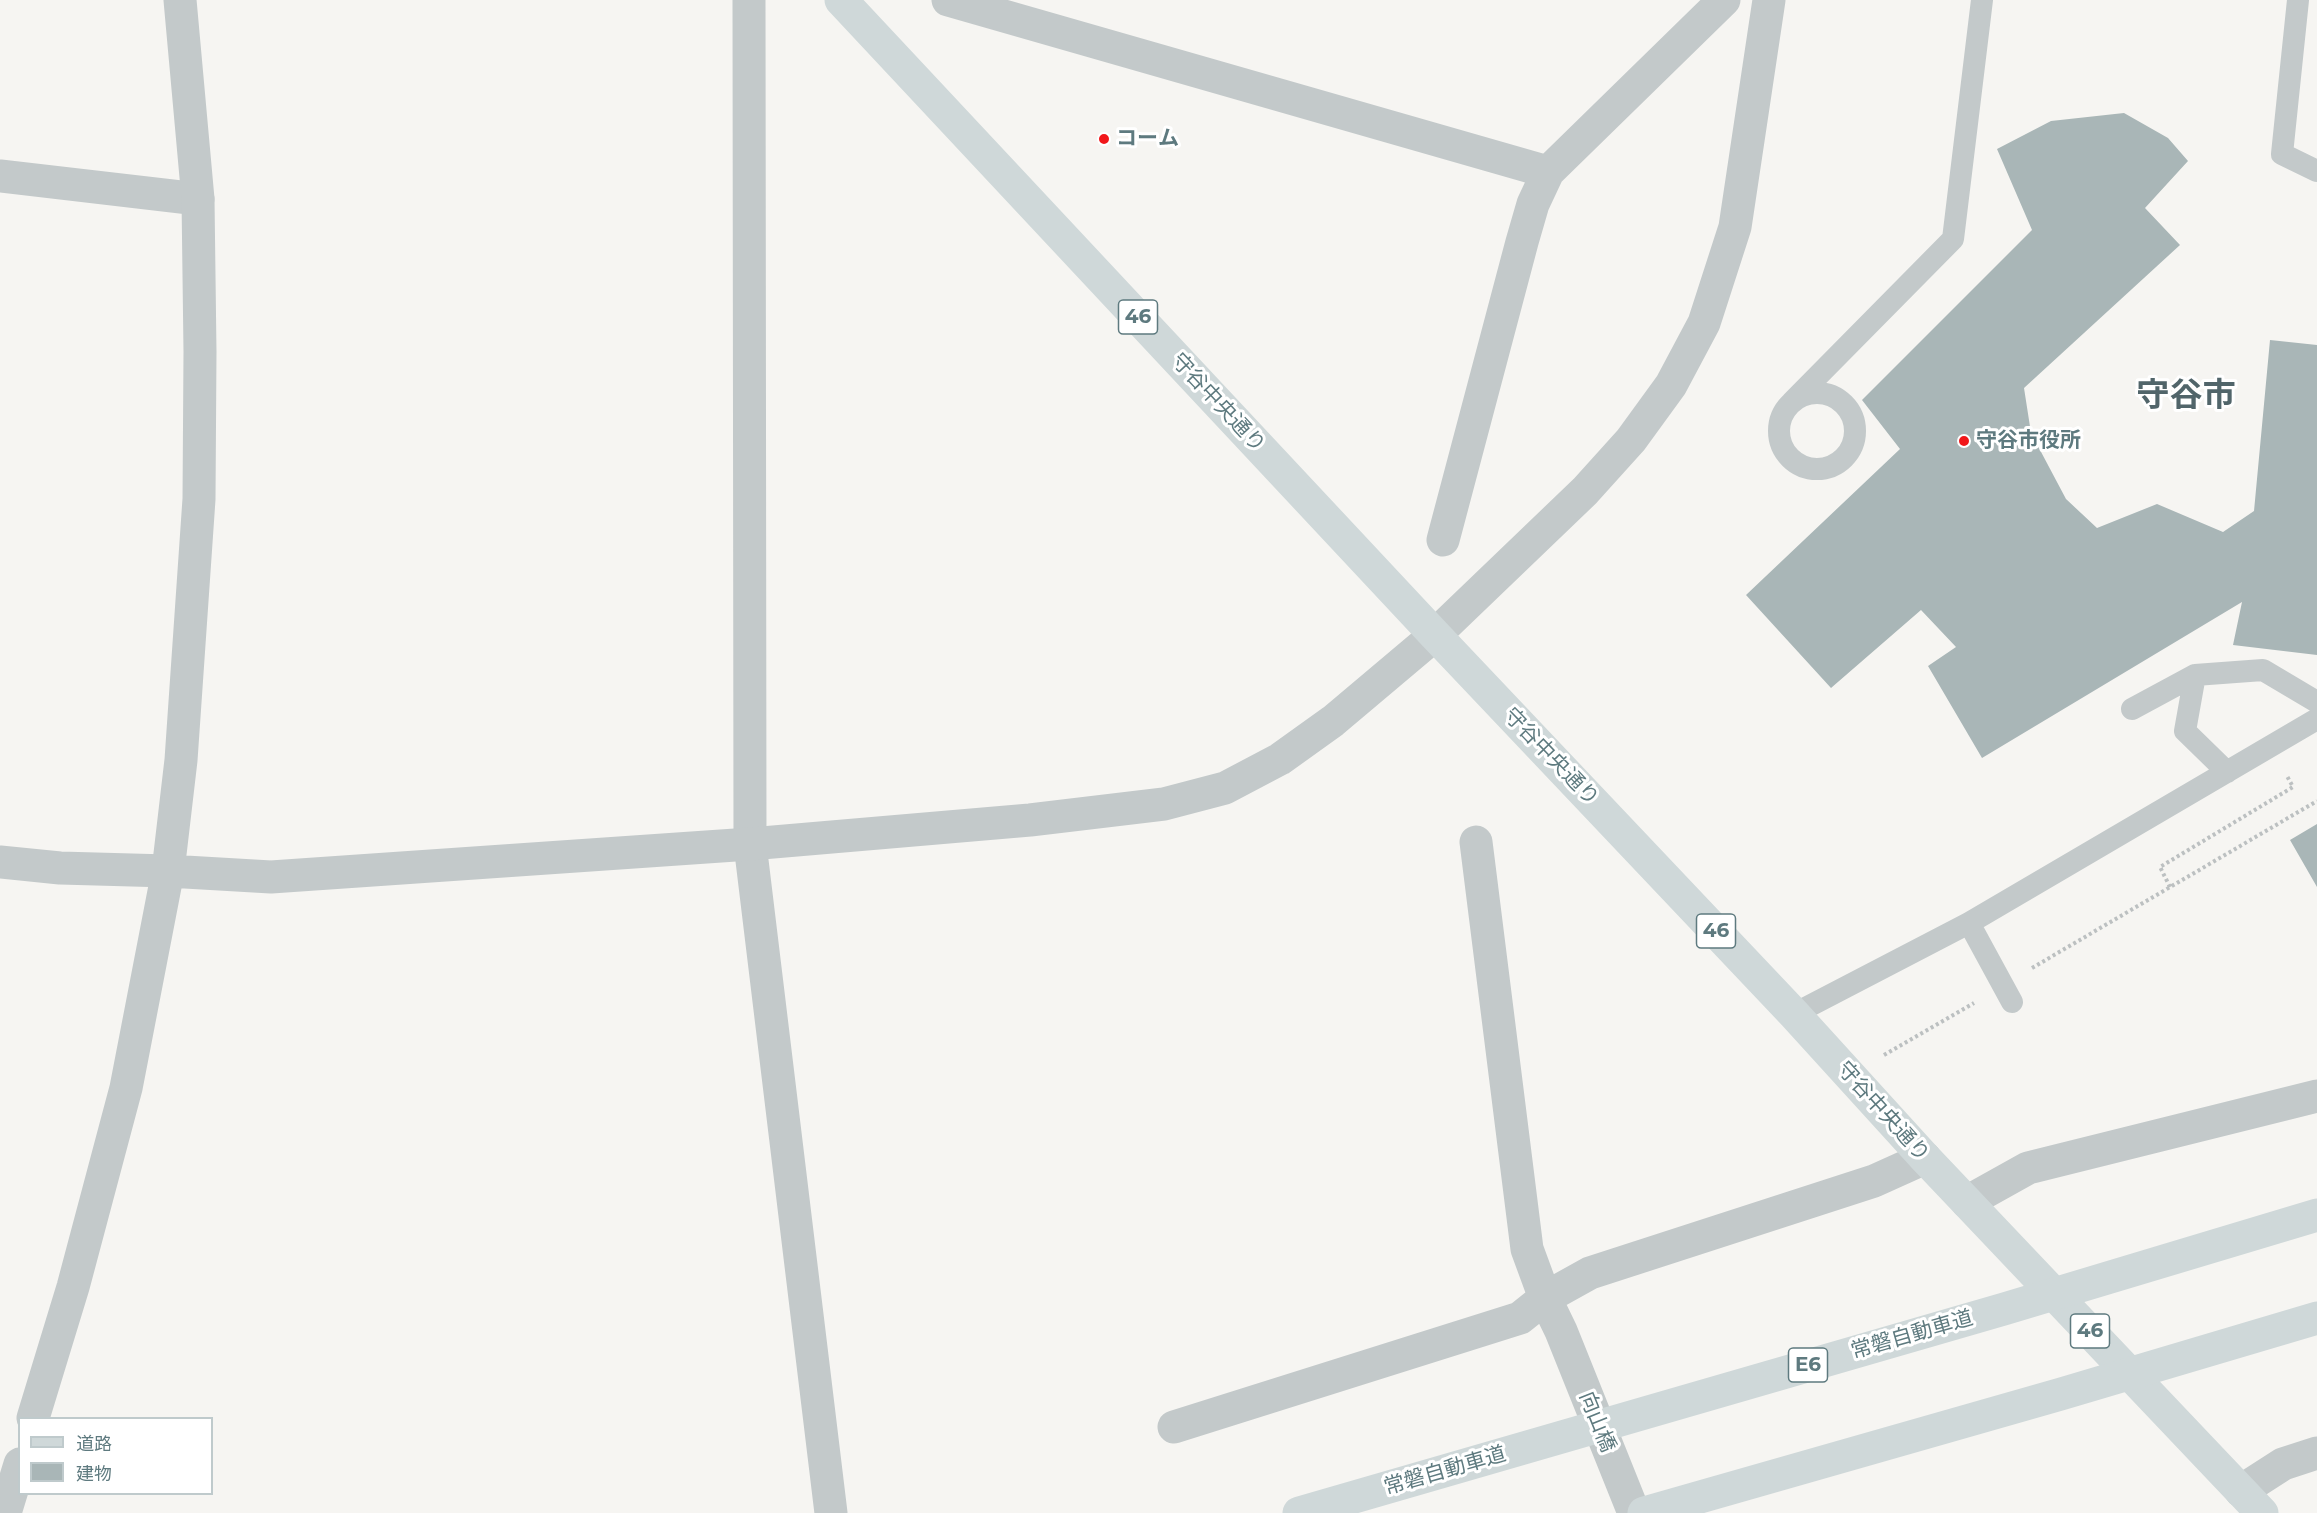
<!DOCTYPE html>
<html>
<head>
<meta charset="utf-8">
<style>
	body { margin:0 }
	#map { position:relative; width:2317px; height:1513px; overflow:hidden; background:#f6f5f2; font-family:Montserrat,"Noto Sans JP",sans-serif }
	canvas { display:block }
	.legend { position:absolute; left:18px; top:1417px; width:195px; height:78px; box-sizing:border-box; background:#fff; border:2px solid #bfcacc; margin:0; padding:8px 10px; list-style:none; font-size:18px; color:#5e7a7f }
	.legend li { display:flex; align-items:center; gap:12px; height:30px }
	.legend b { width:30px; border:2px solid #bfcacc }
</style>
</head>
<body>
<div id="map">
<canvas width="2317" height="1513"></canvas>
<ul class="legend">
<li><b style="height:8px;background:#cfd8d9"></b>道路</li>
<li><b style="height:16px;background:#a9b6b7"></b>建物</li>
</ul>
</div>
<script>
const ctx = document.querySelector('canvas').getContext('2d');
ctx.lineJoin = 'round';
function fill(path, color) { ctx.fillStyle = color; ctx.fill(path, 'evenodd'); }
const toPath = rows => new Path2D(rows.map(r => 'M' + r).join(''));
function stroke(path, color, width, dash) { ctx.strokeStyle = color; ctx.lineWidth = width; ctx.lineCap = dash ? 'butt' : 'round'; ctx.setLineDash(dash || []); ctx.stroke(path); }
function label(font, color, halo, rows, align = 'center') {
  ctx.font = font + ' Montserrat,"Noto Sans JP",sans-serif'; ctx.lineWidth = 6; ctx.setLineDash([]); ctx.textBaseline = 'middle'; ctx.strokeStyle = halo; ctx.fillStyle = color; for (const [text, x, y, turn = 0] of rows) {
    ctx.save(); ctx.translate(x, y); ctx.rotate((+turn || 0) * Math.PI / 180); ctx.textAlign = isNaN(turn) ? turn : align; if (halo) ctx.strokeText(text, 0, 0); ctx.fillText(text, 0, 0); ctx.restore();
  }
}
fill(toPath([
	[2124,113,2168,138,2188,161,2145,208,2180,245,2024,388,2031,433,2066,499,2097,528,2157,504,2223,532,2254,511,2270,340,2317,345,2317,655,2233,645,2242,602,1982,758,1928,666,1956,647,1921,610,1831,688,1746,595,1900,449,1862,400,2032,230,1997,149,2051,121],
	[2317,824,2317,887,2290,840]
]), '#a9b6b7');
stroke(toPath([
	[2170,887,2160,867,2293,787,2287,776],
	[2032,968,2317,801],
	[1884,1055,1974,1003]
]), '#bcc0c1', 4, [3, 3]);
stroke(toPath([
	[2298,0,2282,154,2317,171],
	'1779 431a38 38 0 1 1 76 0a38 38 0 1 1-76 0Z',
	[1792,402,1953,239,1982,0],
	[2132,709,2195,675],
	[2227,772,2185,731,2195,675,2263,670,2317,702],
	[1969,923,2012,1002],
	[1794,1014,1969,923,2317,719]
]), '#c3c9ca', 22);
stroke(toPath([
	[749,0,750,844,831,1513],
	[948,0,1548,172],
	[0,176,198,199],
	[1443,540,1522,242,1533,204,1548,172,1724,0],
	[1476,842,1527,1249,1545,1298,1561,1331,1634,1513],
	[1967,1202,2028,1168,2317,1096],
	[1174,1427,1520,1318,1545,1298,1590,1273,1874,1181,1925,1158],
	[2241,1491,2283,1464,2317,1453]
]), '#c3c9ca', 33);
stroke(toPath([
	[0,862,60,868,168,871,271,877,750,844,1030,820,1164,804,1225,788,1280,759,1333,721,1435,635,1585,491,1631,440,1671,385,1704,323,1735,227,1769,0],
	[33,1418,73,1287,126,1088,168,871,181,760,199,499,200,352,198,199,180,0],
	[5,1513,20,1464]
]), '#c3c9ca', 33);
stroke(toPath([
	[841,0,1435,635,1794,1014,1925,1158,2262,1513]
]), '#cfd8d9', 33);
stroke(toPath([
	[1299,1513,2004,1309,2317,1215],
	[1644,1513,2061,1394,2317,1318]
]), '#cfd8d9', 33);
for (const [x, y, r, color] of [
	[1104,139,6,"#f1171a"],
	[1964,441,6,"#f1171a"]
]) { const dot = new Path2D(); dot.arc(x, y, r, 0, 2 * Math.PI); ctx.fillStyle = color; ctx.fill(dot); stroke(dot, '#fff', 2); }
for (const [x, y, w] of [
	[1138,317,39],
	[1716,931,39],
	[2090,1331,39],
	[1808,1365,39]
]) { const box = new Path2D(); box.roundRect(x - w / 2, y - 17, w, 34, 4.5); ctx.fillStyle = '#fff'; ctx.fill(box); stroke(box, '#5e7a7f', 1.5); }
label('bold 20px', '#5e7a7f', null, [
	["46",1138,317],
	["46",1716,931],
	["46",2090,1331],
	["E6",1808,1365]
]);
label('bold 21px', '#5e7a7f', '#fff', [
	["コーム",1116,139],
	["守谷市役所",1976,441]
], 'left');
label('21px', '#5e7a7f', '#fff', [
	["守谷中央通り",1218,403,47],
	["守谷中央通り",1551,757,46],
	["守谷中央通り",1883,1112,48],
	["常磐自動車道",1912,1335,-16],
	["向山橋",1597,1422,68],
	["常磐自動車道",1445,1471,-16]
]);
label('bold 33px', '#51656a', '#fff', [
	["守谷市",2186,396]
]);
</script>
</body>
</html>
